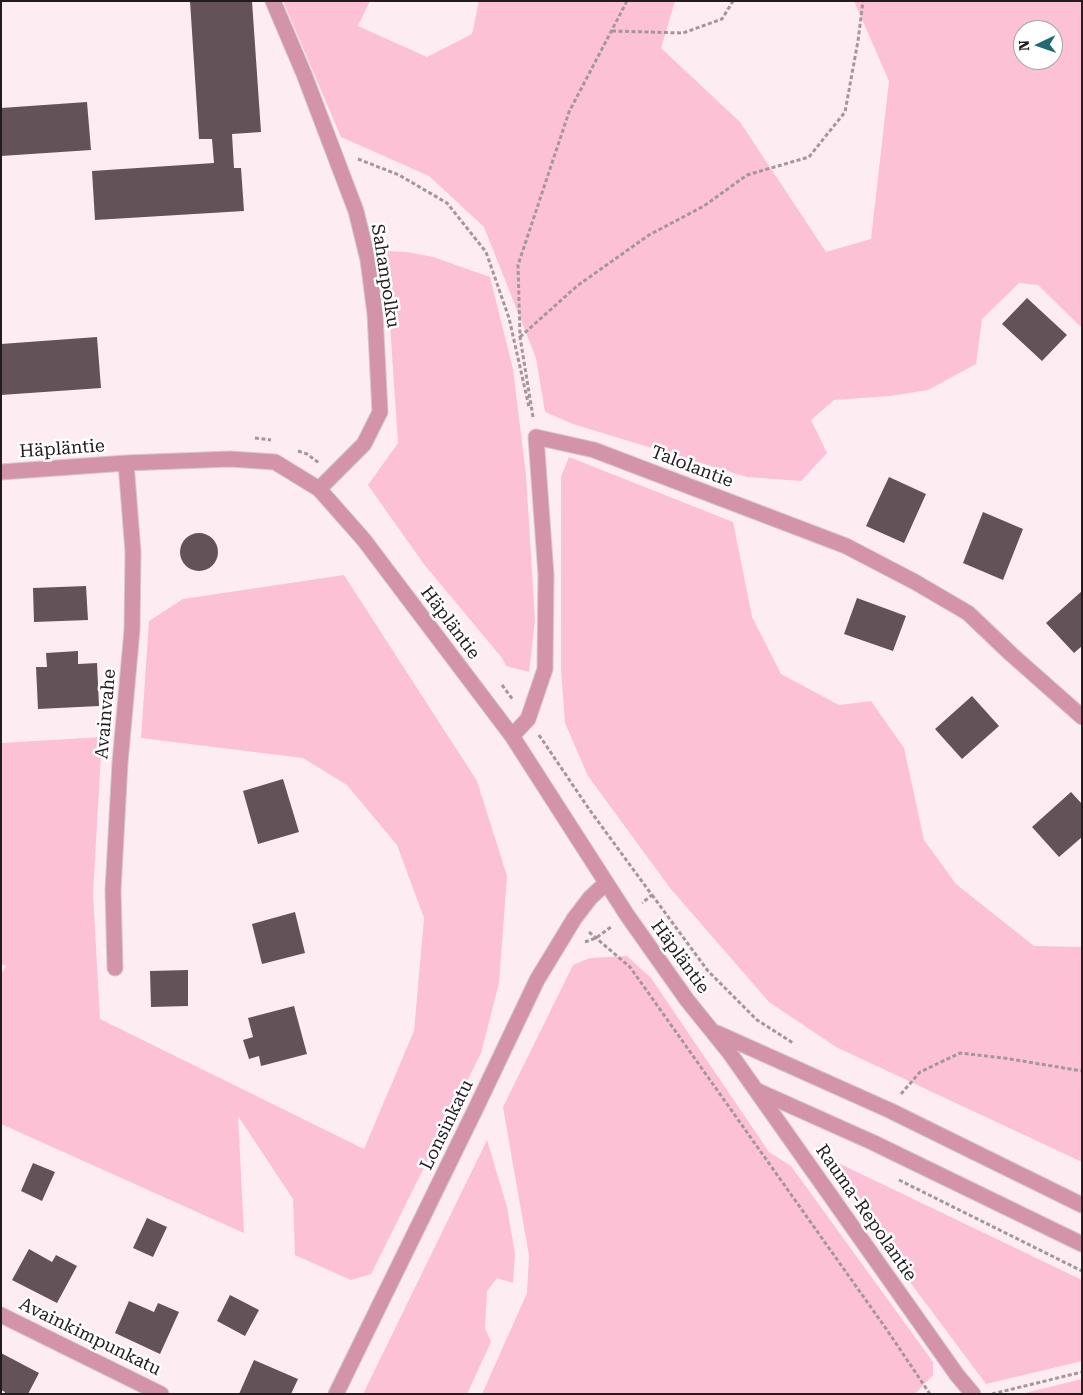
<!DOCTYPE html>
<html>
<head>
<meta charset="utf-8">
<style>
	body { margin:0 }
	#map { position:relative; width:1083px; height:1395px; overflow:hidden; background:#fdecf1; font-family:"Roboto Serif",serif }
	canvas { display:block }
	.frame { position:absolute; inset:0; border:2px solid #231c1e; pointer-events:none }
	.north { position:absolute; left:1013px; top:20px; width:50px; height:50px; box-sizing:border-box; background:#fefffe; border:1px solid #a6a4a4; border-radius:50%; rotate:267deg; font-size:14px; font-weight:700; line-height:20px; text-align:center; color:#231c1e }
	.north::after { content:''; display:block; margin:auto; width:18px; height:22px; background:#1f6a73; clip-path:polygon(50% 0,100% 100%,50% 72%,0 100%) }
</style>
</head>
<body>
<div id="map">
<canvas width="1083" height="1395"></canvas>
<div class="frame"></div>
<div class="north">N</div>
</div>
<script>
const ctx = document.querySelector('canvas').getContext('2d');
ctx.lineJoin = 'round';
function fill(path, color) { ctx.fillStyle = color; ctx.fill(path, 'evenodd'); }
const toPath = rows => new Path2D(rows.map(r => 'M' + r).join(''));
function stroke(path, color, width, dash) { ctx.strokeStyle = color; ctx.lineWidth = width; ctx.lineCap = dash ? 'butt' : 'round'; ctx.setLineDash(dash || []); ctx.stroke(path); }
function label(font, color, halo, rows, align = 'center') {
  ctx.font = font + ' "Roboto Serif",serif'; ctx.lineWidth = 5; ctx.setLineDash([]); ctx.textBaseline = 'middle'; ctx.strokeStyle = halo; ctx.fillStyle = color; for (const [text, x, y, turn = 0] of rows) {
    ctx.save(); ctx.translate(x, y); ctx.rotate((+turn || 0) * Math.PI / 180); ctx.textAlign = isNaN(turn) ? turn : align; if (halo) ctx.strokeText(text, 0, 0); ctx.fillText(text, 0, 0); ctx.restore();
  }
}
fill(toPath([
	[283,1,370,1,358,26,427,57,472,34,479,1,675,1,661,48,740,122,826,252,871,239,889,81,854,1,1082,1,1082,328,1038,285,1019,283,982,319,976,364,928,390,890,396,834,400,811,420,827,453,801,481,747,477,573,424,545,412,536,358,484,227,429,176,341,137],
	[1023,30,1053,30,1053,60,1023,60],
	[385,251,407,252,433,257,490,277,513,369,526,475,535,620,529,672,506,666,502,658,423,563,368,485,398,443],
	[569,457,733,522,752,617,781,674,839,705,871,701,904,748,924,840,956,884,1034,946,1082,947,1082,1162,836,1047,769,1002,670,888,588,776,565,723,561,669,561,477],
	[344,575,477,781,507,876,499,983,481,1053,371,1274,351,1280,295,1255,293,1199,238,1116,244,1233,1,1124,1,974,6,966,1,964,1,743,102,737,93,894,100,1019,364,1149,414,1031,424,918,397,845,347,785,303,758,141,738,149,621,183,599],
	[627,956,651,978,769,1152,791,1166,933,1362,933,1375,915,1394,482,1394,527,1293,529,1256,503,1107,573,965,590,958],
	[487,1140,507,1207,515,1254,513,1283,497,1278,487,1291,485,1328,491,1342,467,1394,363,1394],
	[832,1160,1082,1280,1082,1361,986,1384,886,1250,831,1167],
	[1082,1379,1082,1394,1021,1394]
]), '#fdc1d5');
fill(toPath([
	[190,1,252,1,261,132,232,134,234,168,241,168,244,211,95,220,92,171,214,163,212,139,199,139],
	[87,102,91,150,1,156,1,108],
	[1027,298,1067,335,1042,361,1002,324],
	[97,337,101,388,1,395,1,344],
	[889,477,926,494,904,543,866,526],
	[983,512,1023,529,1003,580,963,563],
	'180 552a19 19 0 1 1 38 0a19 19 0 1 1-38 0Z',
	[86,586,88,620,34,622,33,588],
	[1082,591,1082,646,1074,653,1046,623],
	[857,598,906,616,893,651,844,634],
	[78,651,78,664,97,663,99,706,38,709,36,667,47,667,46,653],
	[972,696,999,726,962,759,935,729],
	[283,779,299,832,258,844,243,791],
	[1071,792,1082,804,1082,837,1059,857,1032,827],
	[295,912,305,953,262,964,252,924],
	[188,970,188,1006,151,1007,150,971],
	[294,1006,307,1054,261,1066,259,1056,249,1059,243,1040,253,1037,248,1018],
	[33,1163,55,1172,42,1201,21,1191],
	[147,1218,167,1227,153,1257,133,1248],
	[29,1249,52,1262,56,1255,77,1266,57,1303,12,1280],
	[230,1295,259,1310,245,1336,217,1321],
	[129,1301,154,1312,158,1303,179,1312,160,1354,115,1333],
	[1,1353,39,1373,28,1394,4,1394,5,1392,1,1390],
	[254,1360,298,1379,291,1394,239,1394]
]), '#635257');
const minor = toPath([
	[273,1,304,74,356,211,368,260,375,314,380,412,364,444,319,489],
	[1,472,126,463,230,459,275,462,319,489,364,540,512,736,627,915,687,1000,729,1052,957,1375,973,1394],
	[512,736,528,719,545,669,546,575,536,437,594,450,846,546,915,582,968,613,1011,654,1082,717],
	[115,968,113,890,120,763,132,630,133,552,126,463],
	[717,1033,891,1111,1082,1205],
	[758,1091,874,1143,1082,1244],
	[1,1315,161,1394],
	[336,1394,476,1108,537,980,574,919,590,898,606,883]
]);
stroke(minor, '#d6c7cb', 17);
stroke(toPath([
	[612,31,683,33,722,19,733,1],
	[358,159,399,175,447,203,486,252,509,318,529,407],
	[520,337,577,286,649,235,704,206,747,175,809,157,845,112,858,41,863,1],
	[533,417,520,337,518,265,569,112,627,1],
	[255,438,271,440],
	[298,451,307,454,319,463],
	[502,685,513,700],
	[539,735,589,809,652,895,642,903],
	[652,895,708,971,757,1020,793,1043],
	[589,932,630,967,887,1330,930,1394],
	[585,942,596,938,611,927],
	[901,1094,920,1072,960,1053,1004,1058,1082,1071],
	[899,1180,1082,1271],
	[992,1394,1082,1372]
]), '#a4979b', 3, [4, 2.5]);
stroke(minor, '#d394a9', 15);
label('18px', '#231c1e', '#fefffe', [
	["Sahanpolku",385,276,81],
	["Häpläntie",62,449,-4],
	["Talolantie",692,467,21],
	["Häpläntie",450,623,53],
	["Avainvahe",106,714,-85],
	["Häpläntie",680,957,54],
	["Lonsinkatu",447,1125,-64],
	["Rauma-Repolantie",866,1213,55],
	["Avainkimpunkatu",90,1337,26]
]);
</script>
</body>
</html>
